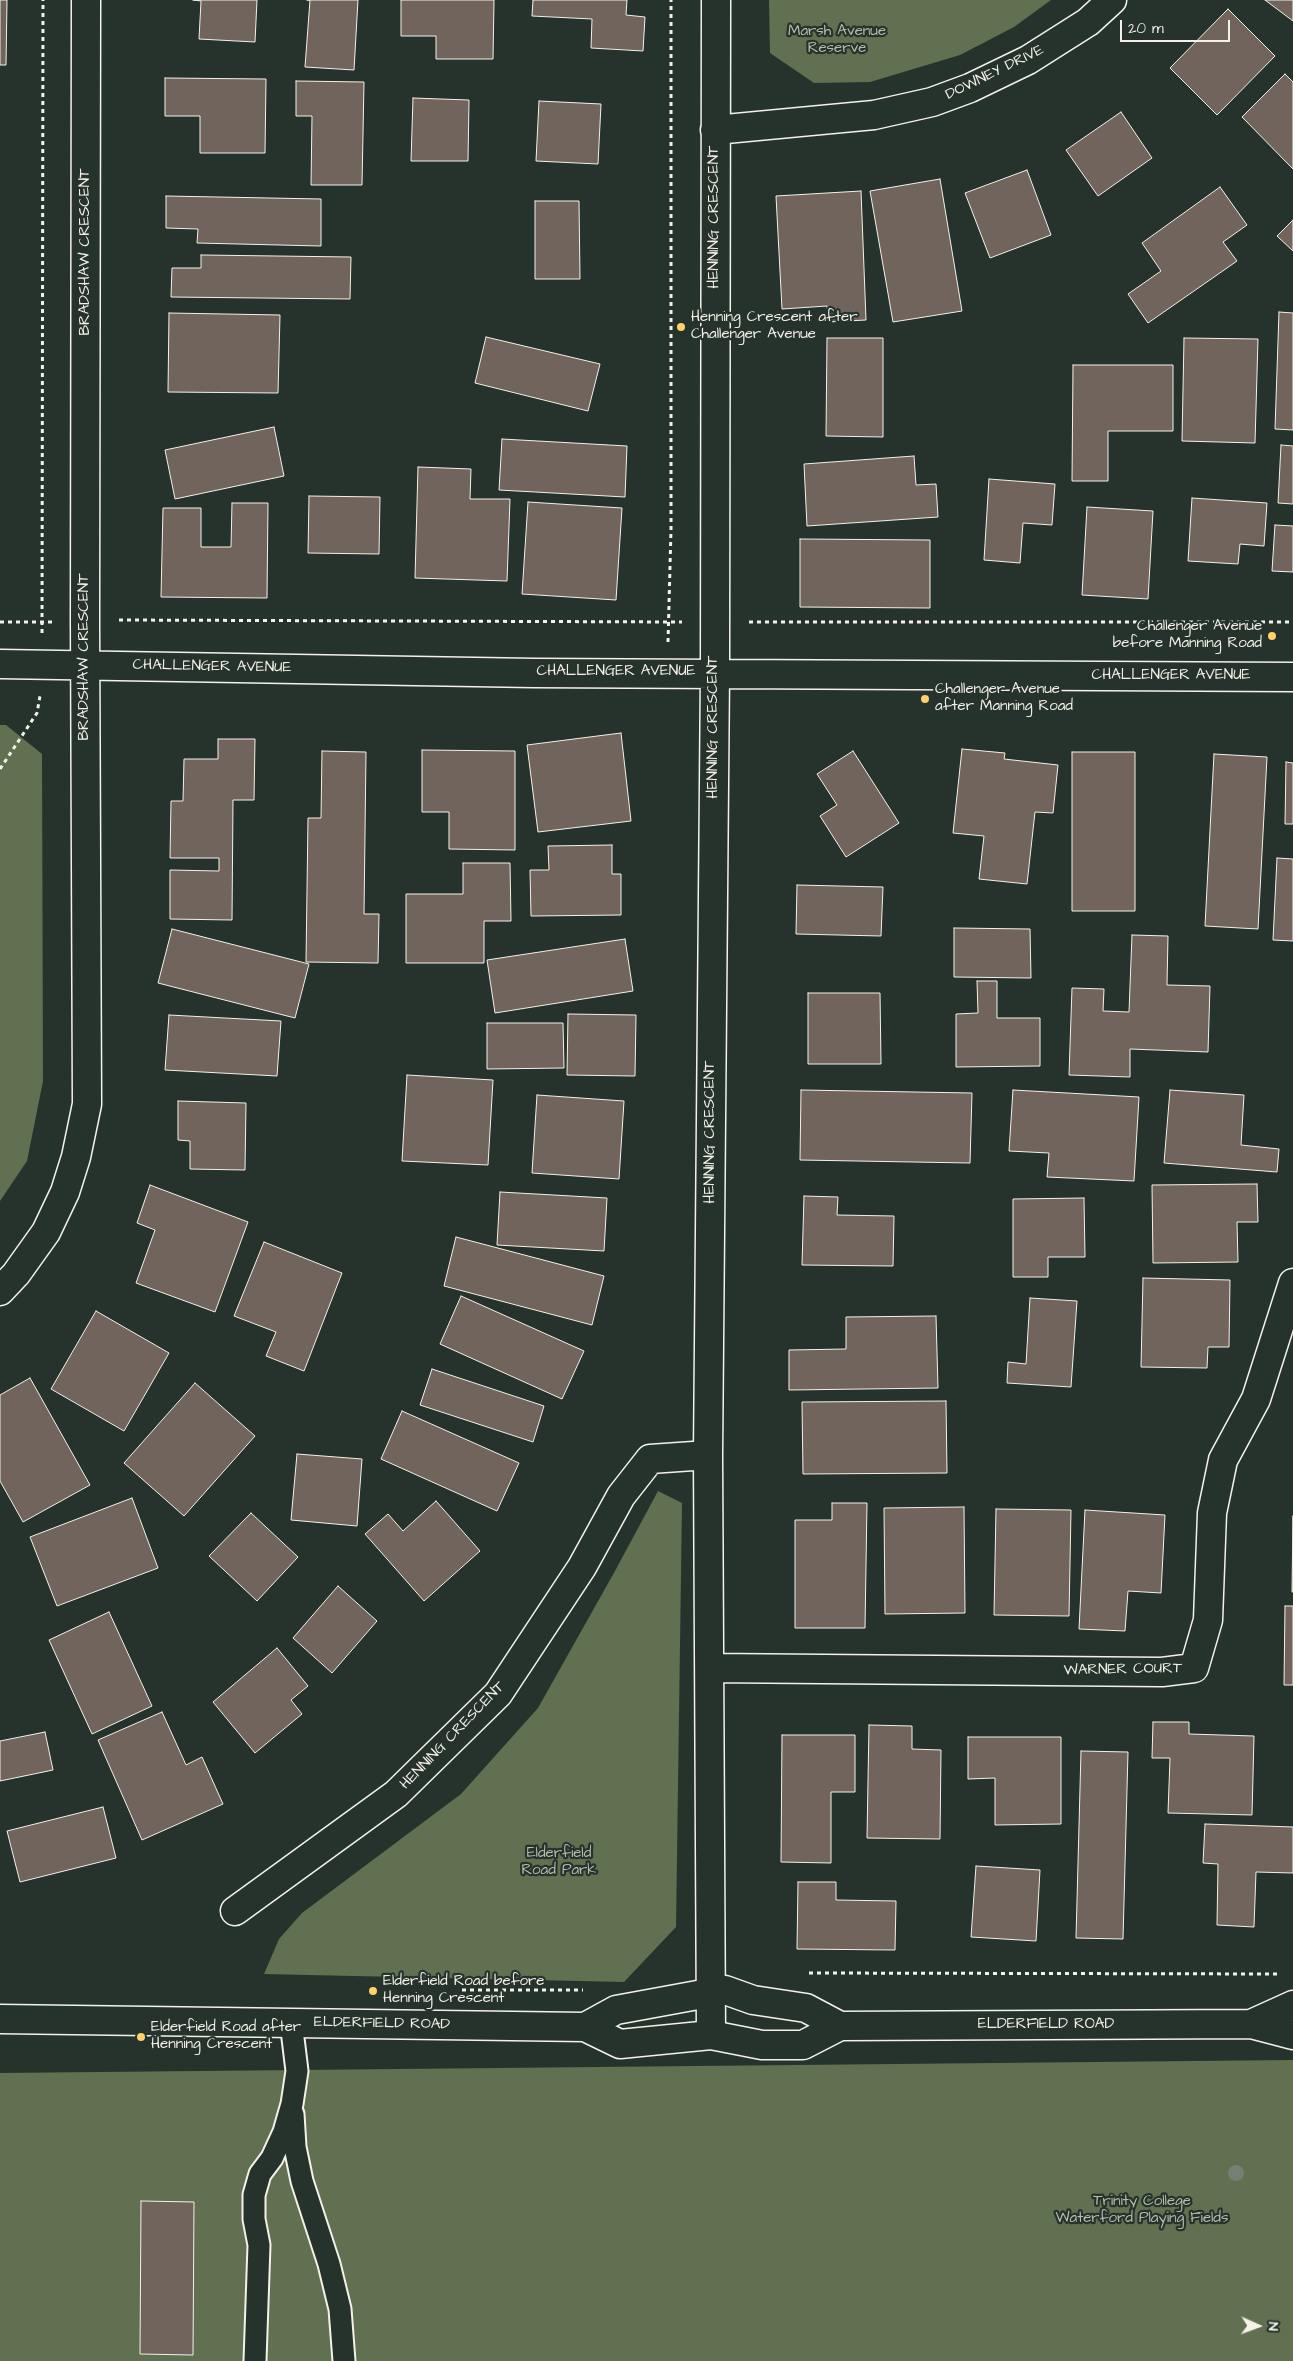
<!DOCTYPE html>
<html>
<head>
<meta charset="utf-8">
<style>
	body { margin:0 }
	#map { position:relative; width:1293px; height:2361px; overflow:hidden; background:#26332d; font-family:"Architects Daughter",sans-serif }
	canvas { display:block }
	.north { position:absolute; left:1233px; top:2301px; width:50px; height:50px; -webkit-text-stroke:4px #26332d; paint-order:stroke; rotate:92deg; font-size:14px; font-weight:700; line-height:20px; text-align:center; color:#f4f1e8 }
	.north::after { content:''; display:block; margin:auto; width:18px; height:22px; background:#f4f1e8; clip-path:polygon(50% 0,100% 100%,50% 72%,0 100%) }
	.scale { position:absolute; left:1120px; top:20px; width:110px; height:22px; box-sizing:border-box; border:2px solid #f4f1e8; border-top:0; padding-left:6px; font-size:15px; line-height:18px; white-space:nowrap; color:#f4f1e8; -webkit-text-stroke:4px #26332d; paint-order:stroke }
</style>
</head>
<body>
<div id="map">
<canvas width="1293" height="2361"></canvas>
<div class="north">N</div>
<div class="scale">20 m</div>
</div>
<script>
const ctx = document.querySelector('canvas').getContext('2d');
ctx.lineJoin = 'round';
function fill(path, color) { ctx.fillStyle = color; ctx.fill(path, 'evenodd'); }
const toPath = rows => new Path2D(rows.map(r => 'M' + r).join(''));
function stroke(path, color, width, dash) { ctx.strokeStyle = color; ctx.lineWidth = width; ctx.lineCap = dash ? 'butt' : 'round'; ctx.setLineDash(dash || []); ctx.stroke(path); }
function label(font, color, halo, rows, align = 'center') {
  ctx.font = font + ' "Architects Daughter",sans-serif'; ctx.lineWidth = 4.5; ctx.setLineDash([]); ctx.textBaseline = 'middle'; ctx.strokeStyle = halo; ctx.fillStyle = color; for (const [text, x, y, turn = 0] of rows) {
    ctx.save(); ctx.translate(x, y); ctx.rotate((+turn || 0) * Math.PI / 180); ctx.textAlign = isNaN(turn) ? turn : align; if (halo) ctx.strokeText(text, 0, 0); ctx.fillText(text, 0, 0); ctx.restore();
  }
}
fill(toPath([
	[769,0,1051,0,1014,27,960,55,870,82,814,83,770,53],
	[0,725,6,725,42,754,43,1081,27,1161,0,1201],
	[658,1491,682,1503,676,1927,624,1982,264,1974,279,1939,302,1913,461,1794,538,1708,615,1571],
	[1293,2060,1293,2361,0,2361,0,2073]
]), '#617051');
const building = toPath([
	[0,0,7,0,6,65,0,65,0,0],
	[193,0,257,0,255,42,199,39,201,1,193,0],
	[307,0,358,0,354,70,305,67,310,0,307,0],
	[401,0,494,0,493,59,436,59,436,36,401,36,401,0],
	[533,0,627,0,626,15,645,17,643,51,591,48,592,19,532,16,533,0],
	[1265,0,1293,0,1293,21,1265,0],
	[1228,9,1275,56,1217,115,1170,68,1228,9],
	[1285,74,1293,82,1293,169,1242,117,1285,74],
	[165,78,266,79,265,153,200,153,200,116,165,116,165,78],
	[296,81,364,82,362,185,311,185,312,116,296,116,296,81],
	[413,98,469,100,468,161,411,161,413,98],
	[539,101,601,104,598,164,536,161,539,101],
	[1121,112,1152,158,1098,196,1066,150,1121,112],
	[1027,170,1051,235,990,258,965,193,1027,170],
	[940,179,962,311,893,322,870,191,940,179],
	[1220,187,1247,225,1223,242,1237,261,1148,323,1128,294,1161,271,1142,243,1220,187],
	[861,191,866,320,828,322,827,306,782,309,776,196,861,191],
	[166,196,321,199,321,246,197,243,198,229,166,228,166,196],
	[535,201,579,201,580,279,535,279,535,201],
	[1293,220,1293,251,1277,236,1293,220],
	[201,255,351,257,350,299,171,297,172,268,201,268,201,255],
	[1279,312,1293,313,1293,430,1275,429,1279,312],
	[169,313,280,315,278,393,168,392,169,313],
	[486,337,600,364,588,411,475,383,486,337],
	[827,338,883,338,883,437,826,436,827,338],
	[1184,338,1258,339,1255,443,1182,441,1184,338],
	[1073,365,1173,365,1173,431,1108,431,1108,481,1072,481,1073,365],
	[274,427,284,476,175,499,165,450,274,427],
	[502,439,627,446,625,497,499,490,502,439],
	[1281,445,1293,446,1293,504,1278,503,1281,445],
	[914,456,916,485,936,484,938,517,807,526,804,464,914,456],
	[418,467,471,469,470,499,510,499,507,581,415,578,418,467],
	[989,479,1055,484,1052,525,1023,523,1020,563,984,560,989,479],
	[309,496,380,497,379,554,308,553,309,496],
	[1192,498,1267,503,1264,546,1240,544,1238,564,1188,561,1192,498],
	[528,502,622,508,616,600,522,594,528,502],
	[232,503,268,503,267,598,161,597,163,508,201,508,201,547,231,547,232,503],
	[1087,507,1153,511,1148,599,1082,595,1087,507],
	[1275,525,1293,526,1293,572,1272,571,1275,525],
	[800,539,930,540,930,608,800,607,800,539],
	[621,733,631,821,538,832,527,745,621,733],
	[218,739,255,739,254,800,233,800,232,920,170,919,170,870,219,871,219,858,170,858,171,801,183,801,184,759,218,759,218,739],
	[962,749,1005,753,1004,759,1058,765,1053,813,1035,812,1027,884,979,879,984,836,953,833,962,749],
	[422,750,515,751,515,850,449,849,449,812,422,812,422,750],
	[322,751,366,752,364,914,379,914,378,963,306,962,308,818,321,818,322,751],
	[853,751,899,823,846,857,820,816,837,805,817,774,853,751],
	[1072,752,1135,752,1135,911,1072,911,1072,752],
	[1214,754,1267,757,1258,929,1205,926,1214,754],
	[1286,762,1293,763,1293,824,1285,824,1286,762],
	[612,845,612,874,621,874,621,915,531,916,530,870,549,870,548,846,612,845],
	[1277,858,1293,859,1293,941,1273,940,1277,858],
	[463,863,510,863,511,921,484,921,484,963,406,963,406,894,463,894,463,863],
	[797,885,883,887,881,936,796,934,797,885],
	[954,928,1030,929,1031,978,954,977,954,928],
	[172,929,309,964,295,1018,158,983,172,929],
	[1132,935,1168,936,1167,985,1210,986,1208,1052,1130,1049,1130,1077,1069,1075,1072,988,1104,989,1103,1011,1129,1012,1132,935],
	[625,939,633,991,495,1013,487,960,625,939],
	[977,981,997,981,997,1018,1040,1018,1040,1066,956,1067,956,1014,978,1013,977,981],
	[808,993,880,993,881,1064,808,1064,808,993],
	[568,1014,636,1015,635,1076,567,1075,568,1014],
	[169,1015,281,1021,277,1076,165,1070,169,1015],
	[487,1023,563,1023,564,1068,487,1069,487,1023],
	[407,1075,493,1080,488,1165,402,1161,407,1075],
	[801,1090,972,1093,970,1163,800,1160,801,1090],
	[1013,1090,1139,1097,1134,1181,1047,1177,1049,1153,1009,1151,1013,1090],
	[1170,1090,1244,1095,1241,1145,1279,1149,1277,1172,1164,1163,1170,1090],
	[537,1095,624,1101,619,1179,532,1173,537,1095],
	[178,1101,246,1103,245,1170,190,1169,190,1141,178,1140,178,1101],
	[1257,1184,1258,1222,1237,1222,1238,1262,1153,1263,1152,1185,1257,1184],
	[150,1185,248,1222,215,1312,136,1283,155,1230,137,1223,150,1185],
	[500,1192,607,1198,604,1251,497,1245,500,1192],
	[804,1196,838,1197,837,1215,894,1216,893,1266,802,1265,804,1196],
	[1084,1198,1085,1257,1048,1257,1048,1277,1013,1277,1013,1199,1084,1198],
	[456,1237,604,1276,592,1325,444,1286,456,1237],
	[264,1242,342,1273,304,1371,266,1356,276,1332,234,1316,264,1242],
	[1143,1278,1230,1280,1229,1347,1208,1347,1207,1368,1141,1367,1143,1278],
	[461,1296,584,1351,562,1399,440,1344,461,1296],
	[1030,1298,1077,1301,1071,1387,1007,1383,1008,1362,1026,1364,1030,1298],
	[96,1311,169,1353,124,1431,51,1389,96,1311],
	[936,1316,938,1388,789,1390,789,1350,846,1349,846,1317,936,1316],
	[432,1369,544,1406,533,1442,420,1405,432,1369],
	[30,1378,90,1485,23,1522,0,1481,0,1395,30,1378],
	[195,1383,255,1436,184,1516,124,1463,195,1383],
	[946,1401,947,1473,803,1474,802,1402,946,1401],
	[402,1411,519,1463,497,1511,381,1459,402,1411],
	[297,1454,362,1459,357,1526,291,1520,297,1454],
	[132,1498,158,1568,57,1606,30,1537,132,1498],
	[436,1501,480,1551,424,1601,365,1534,388,1514,403,1531,436,1501],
	[832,1503,867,1503,865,1628,795,1628,795,1520,832,1520,832,1503],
	[964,1507,965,1613,885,1614,884,1508,964,1507],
	[996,1509,1071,1510,1069,1616,994,1615,996,1509],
	[1085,1510,1165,1515,1161,1593,1128,1591,1125,1631,1079,1629,1085,1510],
	[251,1513,298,1557,257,1601,209,1556,251,1513],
	[1293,1516,1293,1592,1292,1592,1293,1516],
	[338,1586,377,1621,332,1673,293,1638,338,1586],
	[1285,1606,1293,1606,1293,1685,1284,1685,1285,1606],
	[109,1612,152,1706,92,1734,49,1640,109,1612],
	[277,1648,308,1686,291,1700,302,1714,255,1753,213,1702,277,1648],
	[162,1712,186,1765,202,1757,223,1804,142,1840,98,1740,162,1712],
	[1153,1722,1189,1722,1189,1734,1254,1736,1252,1815,1168,1813,1170,1758,1152,1758,1153,1722],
	[869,1725,912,1726,912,1749,941,1750,940,1839,867,1838,869,1725],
	[45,1732,53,1770,0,1781,0,1741,45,1732],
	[782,1735,855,1735,855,1792,831,1792,831,1863,781,1862,782,1735],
	[968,1737,1061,1737,1061,1824,995,1825,995,1778,968,1779,968,1737],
	[1081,1751,1128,1752,1123,1939,1076,1938,1081,1751],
	[103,1807,116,1858,20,1882,7,1831,103,1807],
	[1205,1824,1293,1827,1293,1873,1256,1872,1254,1927,1217,1925,1218,1864,1203,1863,1205,1824],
	[976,1866,1040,1870,1036,1941,971,1937,976,1866],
	[798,1882,836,1882,836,1900,896,1901,895,1950,797,1949,798,1882],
	[141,2201,194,2202,193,2355,140,2354,141,2201]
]);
fill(building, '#71645c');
stroke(building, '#f4f1e8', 1);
const lane = toPath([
	[293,2114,295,2147,302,2181,329,2264,340,2309,344,2361],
	[255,2361,259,2245,254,2219,254,2195,260,2174,272,2158,284,2132,292,2104,297,2071,291,2022]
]);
const street = toPath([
	[715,130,874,115,932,102,970,88,1028,60,1088,22,1112,0],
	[0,664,534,673,1293,677],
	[0,1291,16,1274,46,1232,65,1192,76,1157,87,1104,85,620,86,0],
	[710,1668,1162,1672,1194,1668,1208,1620,1212,1513,1223,1460,1256,1399,1293,1283],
	[235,1911,396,1794,498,1694,582,1567,621,1496,650,1459,708,1455],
	[711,2035,708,1455,715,672,716,0]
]);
const secondary = toPath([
	[0,2019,585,2027,620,2044,711,2035,762,2045,803,2045,840,2026,1251,2024,1293,2035],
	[1251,2024,1293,2005],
	[585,2027,616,2010,725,1990,753,2000,806,2008,840,2026]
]);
stroke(lane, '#f4f1e8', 25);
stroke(street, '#f4f1e8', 31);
stroke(secondary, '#f4f1e8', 31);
stroke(toPath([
	[119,620,682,622],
	[0,622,52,622],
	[749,622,1293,622],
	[42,633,43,0],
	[668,642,671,529,671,0],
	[0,769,37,713,40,696],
	[809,1973,1277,1974],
	[462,1990,583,1990]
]), '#f4f1e8', 3, [4, 4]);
stroke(lane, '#26332d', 21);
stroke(street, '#26332d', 28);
stroke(secondary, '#26332d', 28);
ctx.fillStyle = '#777f73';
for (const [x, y] of [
	[1236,2173]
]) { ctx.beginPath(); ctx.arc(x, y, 8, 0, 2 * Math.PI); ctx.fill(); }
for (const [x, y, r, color] of [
	[681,327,5,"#ffd166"],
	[1272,636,5,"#ffd166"],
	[925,699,5,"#ffd166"],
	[373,1991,5,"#ffd166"],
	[141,2037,5,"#ffd166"]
]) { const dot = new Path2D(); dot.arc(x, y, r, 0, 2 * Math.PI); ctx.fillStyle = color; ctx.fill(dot); stroke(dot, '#26332d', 2); }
label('15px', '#b9bdac', '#26332d', [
	["Marsh Avenue",837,32],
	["Reserve",837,49],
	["Elderfield",559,1854],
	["Road Park",559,1871],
	["Trinity College",1142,2202],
	["Waterford Playing Fields",1142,2219]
]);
label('15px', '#f4f1e8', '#26332d', [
	["DOWNEY DRIVE",995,73,-26],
	["HENNING CRESCENT",715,217,-90],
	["BRADSHAW CRESCENT",86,252,-90],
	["BRADSHAW CRESCENT",85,657,-90],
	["CHALLENGER AVENUE",212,667,1],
	["CHALLENGER AVENUE",616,672],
	["CHALLENGER AVENUE",1171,676],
	["HENNING CRESCENT",714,727,-90],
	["HENNING CRESCENT",711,1132,-90],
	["WARNER COURT",1123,1670,-1],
	["HENNING CRESCENT",453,1736,-46],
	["ELDERFIELD ROAD",382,2024,1],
	["ELDERFIELD ROAD",1046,2025]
]);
label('15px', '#f4f1e8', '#26332d', [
	["Henning Crescent after",691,318],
	["Challenger Avenue",691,335],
	["Challenger Avenue",1262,627,"right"],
	["before Manning Road",1262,644,"right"],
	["Challenger Avenue",935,690],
	["after Manning Road",935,707],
	["Elderfield Road before",383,1982],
	["Henning Crescent",383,1999],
	["Elderfield Road after",151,2028],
	["Henning Crescent",151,2045]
], 'left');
</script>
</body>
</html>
